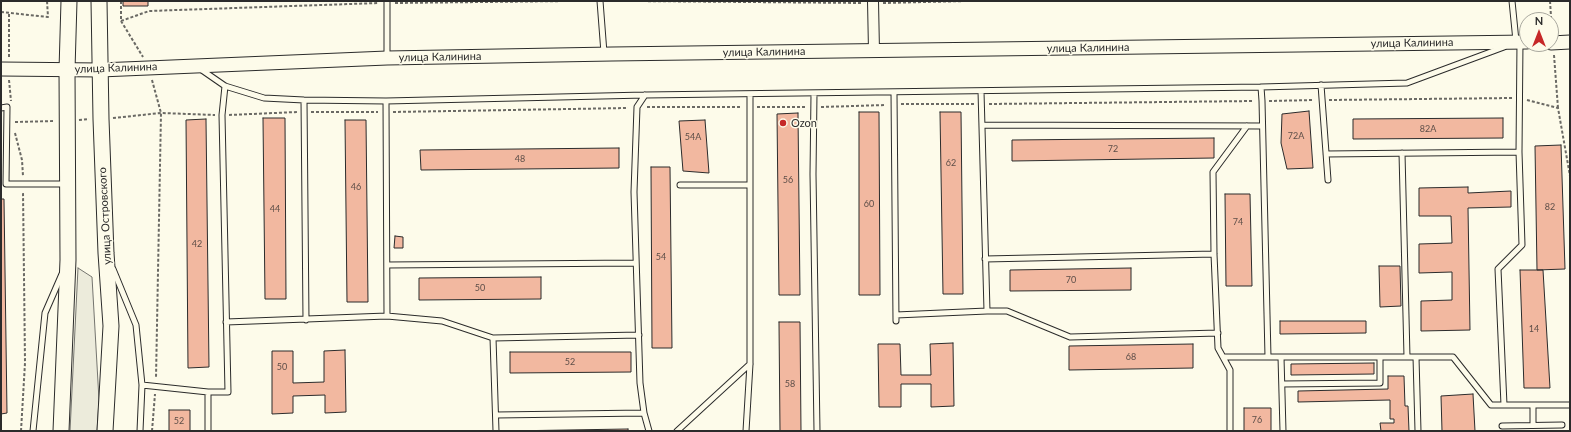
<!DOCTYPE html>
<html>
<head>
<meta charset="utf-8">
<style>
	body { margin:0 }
	#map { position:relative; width:1571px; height:432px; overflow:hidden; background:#fdfbea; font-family:Lato,sans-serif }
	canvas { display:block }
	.frame { position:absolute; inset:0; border:2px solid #2b2b2b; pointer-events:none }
	.north { position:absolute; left:1519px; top:12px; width:40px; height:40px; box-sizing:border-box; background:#fdfbea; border:1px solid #a9a89e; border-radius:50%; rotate:0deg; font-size:11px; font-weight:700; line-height:16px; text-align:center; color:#2b2b2b }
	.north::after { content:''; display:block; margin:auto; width:14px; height:18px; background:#c62828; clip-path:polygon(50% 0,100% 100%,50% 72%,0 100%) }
</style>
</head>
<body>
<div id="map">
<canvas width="1571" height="432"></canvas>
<div class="frame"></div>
<div class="north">N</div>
</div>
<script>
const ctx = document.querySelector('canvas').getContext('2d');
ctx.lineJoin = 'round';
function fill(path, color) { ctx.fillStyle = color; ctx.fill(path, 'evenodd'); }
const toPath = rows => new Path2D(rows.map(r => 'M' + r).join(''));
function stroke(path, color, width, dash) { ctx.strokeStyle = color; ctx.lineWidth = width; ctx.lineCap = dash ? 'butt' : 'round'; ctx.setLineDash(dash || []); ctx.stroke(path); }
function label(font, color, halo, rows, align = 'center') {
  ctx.font = font + ' Lato,sans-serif'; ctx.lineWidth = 3; ctx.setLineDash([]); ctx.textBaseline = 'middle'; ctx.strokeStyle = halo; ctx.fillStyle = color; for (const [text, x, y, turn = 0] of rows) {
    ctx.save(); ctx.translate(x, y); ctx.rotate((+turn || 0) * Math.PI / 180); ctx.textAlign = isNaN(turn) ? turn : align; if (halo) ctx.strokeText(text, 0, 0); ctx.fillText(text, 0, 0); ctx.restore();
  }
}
const green = toPath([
	[78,268,92,277,99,400,97,431,70,431,78,268]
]);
fill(green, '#ecebdb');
stroke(green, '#74746e', 1);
const building = toPath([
	[123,1,148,1,148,6,123,6,123,1],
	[1309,111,1313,168,1287,169,1281,143,1282,114,1309,111],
	[859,112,879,112,880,295,859,295,859,112],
	[940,112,961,112,963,294,943,294,940,112],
	[798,113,800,295,779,295,777,114,798,113],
	[263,118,285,118,286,299,265,299,263,118],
	[1503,118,1503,138,1353,139,1353,119,1503,118],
	[206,119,209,367,188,368,186,120,206,119],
	[345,120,366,120,368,302,347,302,345,120],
	[705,120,709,173,683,171,679,121,705,120],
	[1214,138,1214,158,1012,161,1012,140,1214,138],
	[1561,145,1565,269,1537,270,1535,146,1561,145],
	[619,148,619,168,421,170,420,150,619,148],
	[651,167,670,167,672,348,652,348,651,167],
	[1468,187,1468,193,1511,191,1511,207,1468,208,1470,330,1421,331,1421,301,1452,300,1452,272,1419,273,1419,244,1452,243,1451,216,1419,216,1419,188,1468,187],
	[1225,194,1250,194,1252,286,1226,286,1225,194],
	[1,199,4,199,7,413,1,414,1,199],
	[395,236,403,237,403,248,394,248,395,236],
	[1379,266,1400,266,1401,306,1380,307,1379,266],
	[1131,268,1131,290,1010,291,1010,270,1131,268],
	[1520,270,1543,270,1550,388,1524,388,1520,270],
	[541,277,541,299,419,300,419,278,541,277],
	[1280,321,1366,321,1366,333,1280,334,1280,321],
	[779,322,800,322,801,431,780,431,779,322],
	[953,343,954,406,931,407,931,384,901,384,901,407,879,407,878,344,900,344,901,375,931,375,930,344,953,343],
	[1193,344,1193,368,1069,370,1069,346,1193,344],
	[345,350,346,412,325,413,325,395,293,396,293,413,272,414,272,351,293,351,293,383,324,382,324,351,345,350],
	[510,352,631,352,631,372,510,373,510,352],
	[1374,363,1374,374,1291,375,1291,364,1374,363],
	[1388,376,1404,376,1405,406,1408,406,1409,431,1381,431,1380,423,1394,423,1394,419,1390,419,1390,400,1298,402,1298,391,1388,389,1388,376],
	[1473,394,1475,431,1442,431,1441,396,1473,394],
	[1244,408,1271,408,1271,431,1244,431,1244,408],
	[169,410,190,410,190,431,169,431,169,410],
	[628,429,628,431,506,431,628,429]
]);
fill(building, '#f2b8a0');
stroke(building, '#2b2b2b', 1);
const service = toPath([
	[387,1,387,58],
	[600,1,604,53],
	[1512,1,1516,41],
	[199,68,225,86,264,98,304,100,386,101,645,95,1261,87,1407,83,1504,47],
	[1321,85,1328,180],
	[1261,87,1262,101,1268,357],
	[894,93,896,321],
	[814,94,813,174,817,431],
	[304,100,306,320],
	[386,101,387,316,442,321,493,338,496,431],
	[1,108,7,107,6,184,65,184],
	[983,125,1262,126],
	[1402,153,1407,357],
	[1326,154,1519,152,1520,42],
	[680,185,750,185],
	[985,259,1214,254],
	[387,265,636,263],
	[113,269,136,325,142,385,140,431],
	[987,311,1007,311,1070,337,1218,333],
	[896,315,987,311,981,91],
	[226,322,387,316],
	[493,338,639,335],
	[1223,357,1453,357,1491,405,1570,405],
	[1281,357,1283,431],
	[1416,357,1418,431],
	[1282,384,1380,383,1380,357],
	[142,385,208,392,208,431],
	[208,392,228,392,222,115,225,86],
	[1504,405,1498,269,1522,245,1519,152],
	[1533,405,1533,425],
	[644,413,640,383,634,192,637,107,645,95],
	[496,415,644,413,649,431],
	[1502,426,1562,425],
	[33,431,45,313,62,274],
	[677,431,750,364],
	[746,431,750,364,750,94],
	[1230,431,1230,370,1218,348,1214,254,1213,172,1247,126]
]);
const minor = toPath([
	[873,1,874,51]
]);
const tertiary = toPath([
	[1551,43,1570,42],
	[1,69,100,70,387,58,612,54,1527,42]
]);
const secondary = toPath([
	[99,1,101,119,106,253,111,326,105,431],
	[61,431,68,260,67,70,69,1]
]);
stroke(service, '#2b2b2b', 7);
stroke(minor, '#2b2b2b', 12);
stroke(tertiary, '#2b2b2b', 15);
stroke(secondary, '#2b2b2b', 17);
stroke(toPath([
	[121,1,121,21,149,11,379,3],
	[633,1,863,3],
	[1550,1,1552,31],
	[395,3,570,1],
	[883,3,968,1],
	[1,12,48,17,47,1],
	[121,21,143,57],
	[1554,55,1558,108],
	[9,57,9,12],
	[9,80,11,101],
	[152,80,161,113,156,378],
	[1329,100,1512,98],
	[1527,100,1558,108,1570,176],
	[1269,101,1314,100],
	[901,104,974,104],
	[989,104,1254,101],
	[647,107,742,107],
	[757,107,806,107],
	[821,107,886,105],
	[311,112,378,112],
	[393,112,628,108],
	[229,115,297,112],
	[113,118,161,113,215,115],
	[79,120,89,119],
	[15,122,55,121],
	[15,133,22,160,23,176],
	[21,431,25,363,23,192],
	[152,431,155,394]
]), '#6a6964', 2, [3, 2]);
stroke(service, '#fdfbea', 5);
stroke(minor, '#fdfbea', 10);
stroke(tertiary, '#fdfbea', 13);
stroke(secondary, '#fdfbea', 15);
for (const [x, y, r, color] of [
	[783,123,4,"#c62828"]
]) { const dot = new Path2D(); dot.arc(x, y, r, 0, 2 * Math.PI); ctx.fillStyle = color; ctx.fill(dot); stroke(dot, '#fdfbea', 1.5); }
label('9px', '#5d4e48', null, [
	["82А",1428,129],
	["72А",1296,136],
	["54А",693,137],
	["72",1113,149],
	["48",520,159],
	["62",951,163],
	["56",788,180],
	["46",356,187],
	["60",869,204],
	["82",1550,207],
	["44",275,209],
	["74",1238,222],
	["42",197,244],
	["54",661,257],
	["70",1071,280],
	["50",480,288],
	["14",1534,329],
	["68",1131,357],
	["52",570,362],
	["50",282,367],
	["58",790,384],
	["76",1257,420],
	["52",179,421]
]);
label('11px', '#2b2b2b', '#fdfbea', [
	["улица Калинина",1412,43,-1],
	["улица Калинина",1088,48,-1],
	["улица Калинина",764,52,-1],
	["улица Калинина",440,57,-1],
	["улица Калинина",116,68,-2],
	["улица Островского",105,216,-93]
]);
label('11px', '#2b2b2b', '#fdfbea', [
	["Ozon",791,123]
], 'left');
</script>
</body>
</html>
